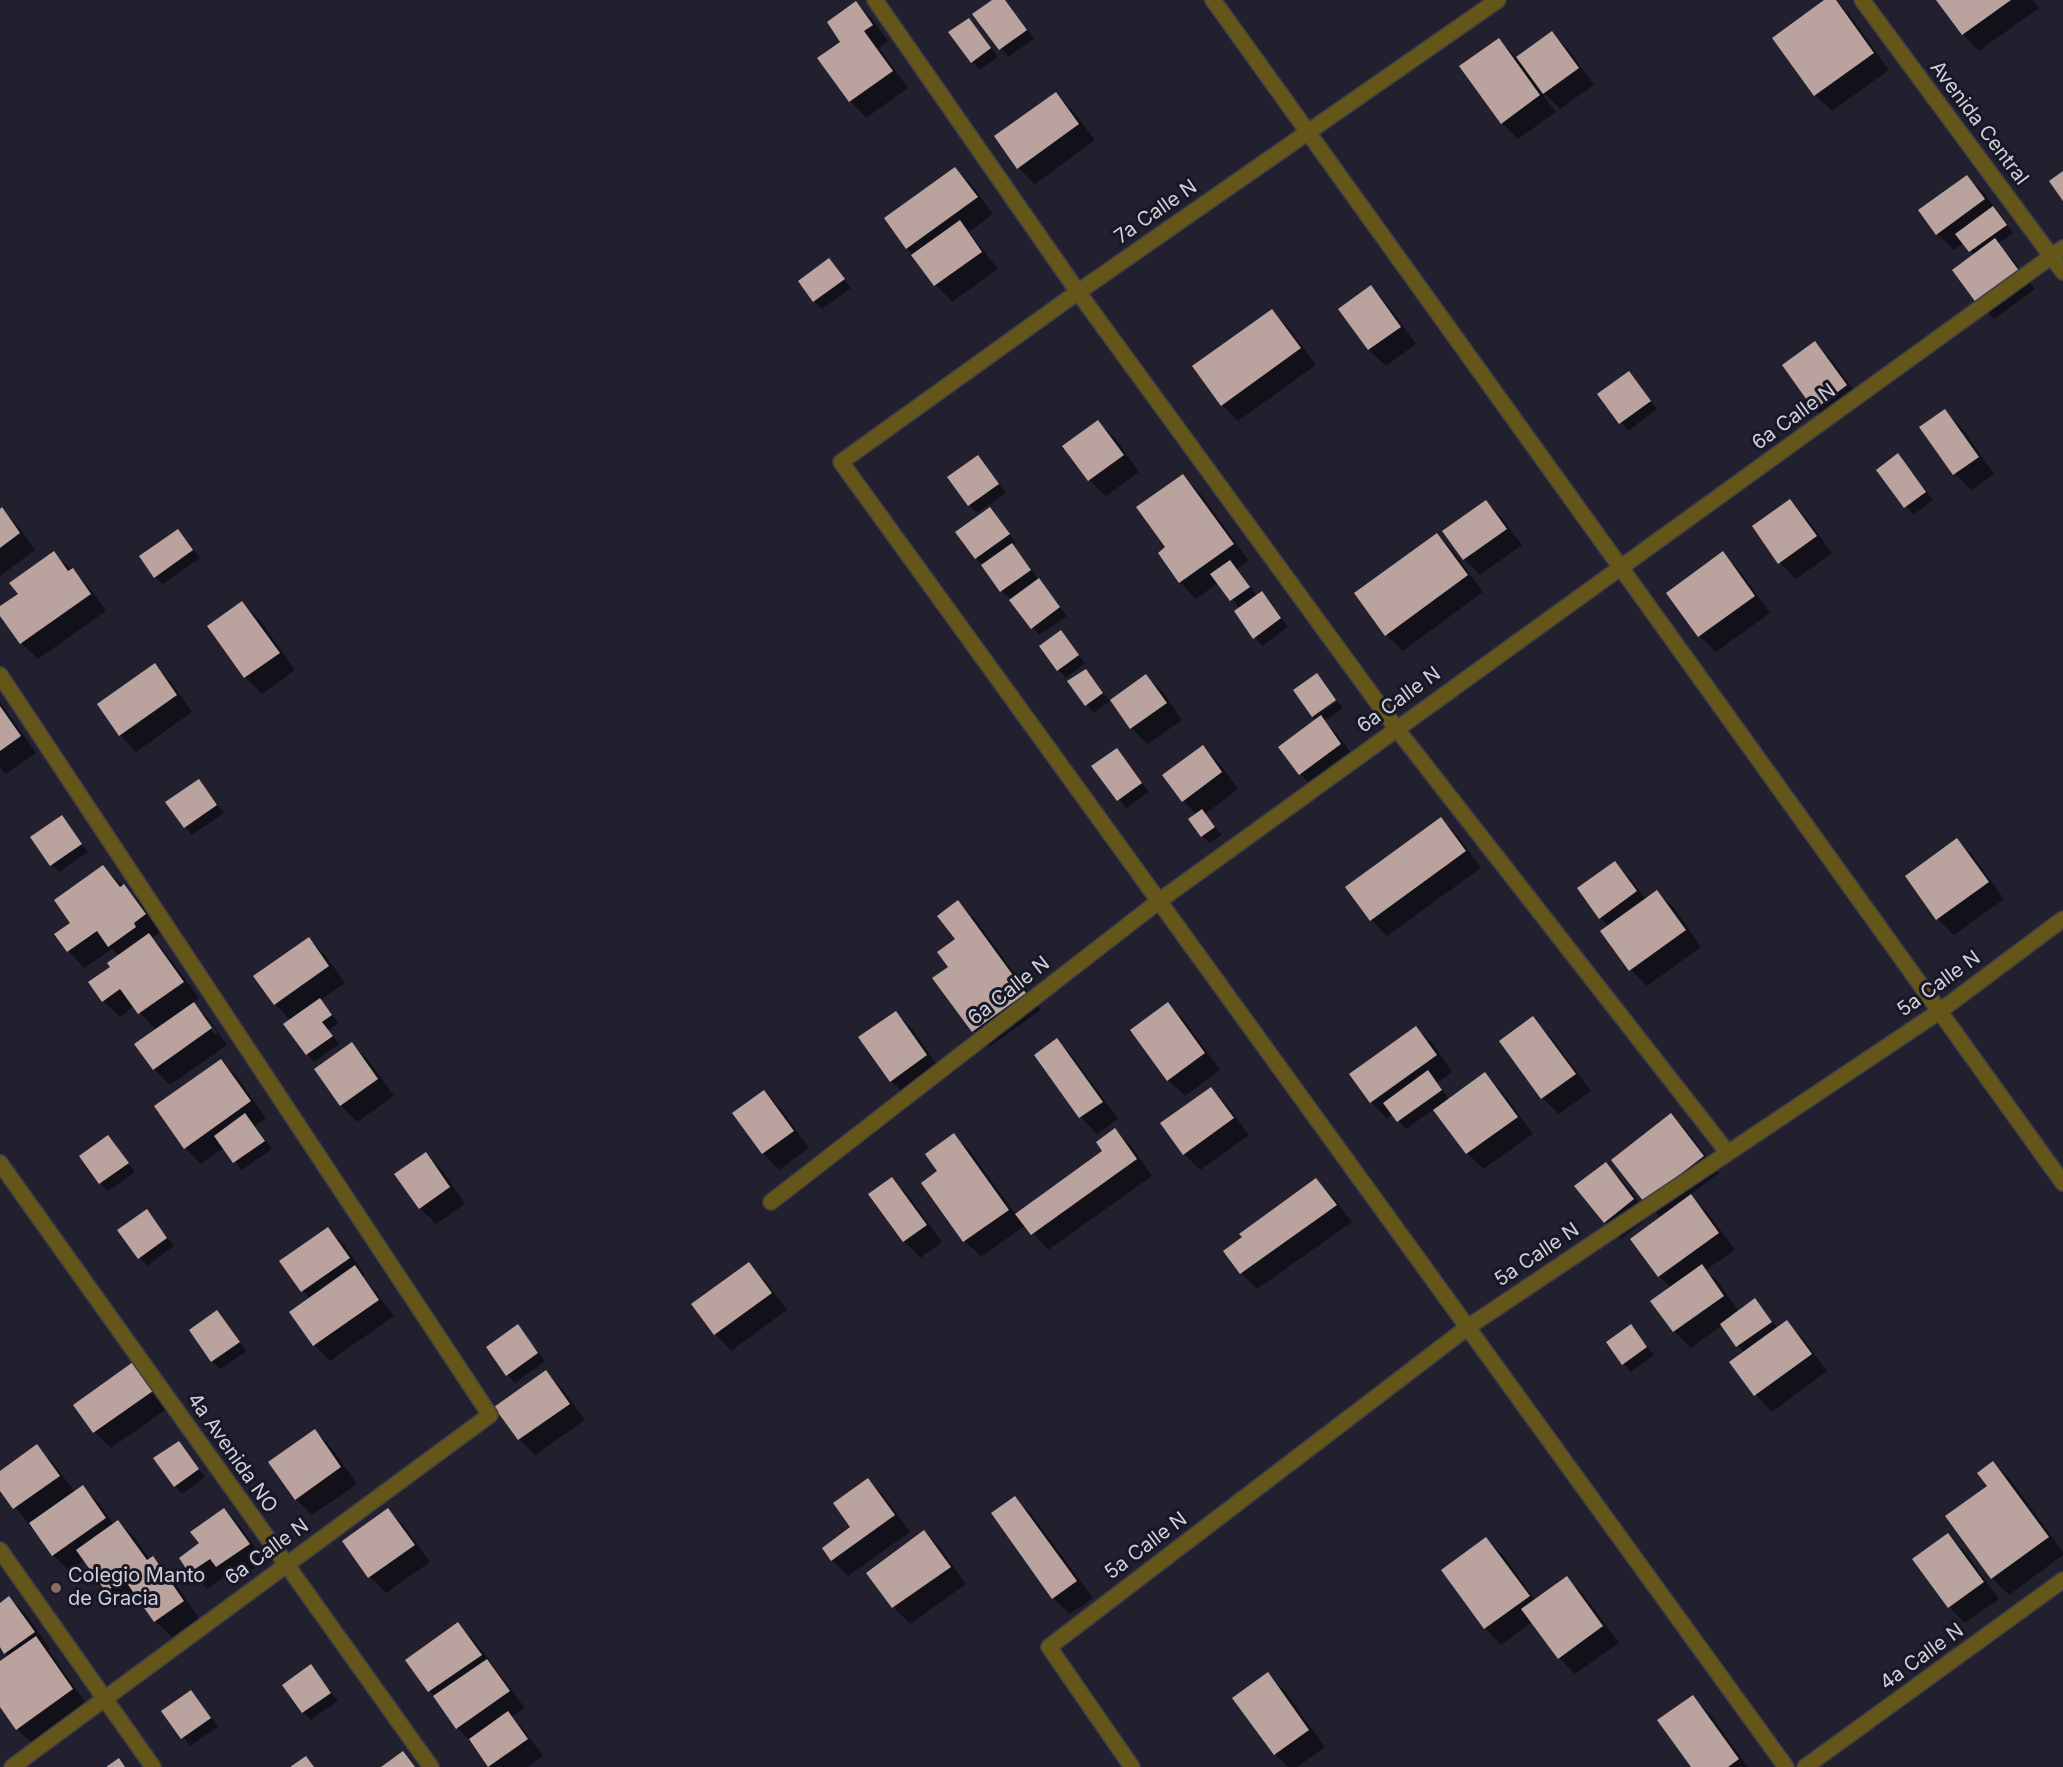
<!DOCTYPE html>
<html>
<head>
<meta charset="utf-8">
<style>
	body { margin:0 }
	canvas { display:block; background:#22202f }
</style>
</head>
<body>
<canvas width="2063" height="1767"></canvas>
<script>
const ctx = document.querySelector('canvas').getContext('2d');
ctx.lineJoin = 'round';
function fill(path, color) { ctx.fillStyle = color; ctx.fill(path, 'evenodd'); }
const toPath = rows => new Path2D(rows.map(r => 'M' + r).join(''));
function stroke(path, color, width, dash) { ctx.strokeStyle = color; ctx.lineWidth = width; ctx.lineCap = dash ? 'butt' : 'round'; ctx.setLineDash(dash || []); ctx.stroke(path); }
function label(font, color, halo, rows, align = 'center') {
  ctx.font = font + ' Inter,sans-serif'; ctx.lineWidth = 6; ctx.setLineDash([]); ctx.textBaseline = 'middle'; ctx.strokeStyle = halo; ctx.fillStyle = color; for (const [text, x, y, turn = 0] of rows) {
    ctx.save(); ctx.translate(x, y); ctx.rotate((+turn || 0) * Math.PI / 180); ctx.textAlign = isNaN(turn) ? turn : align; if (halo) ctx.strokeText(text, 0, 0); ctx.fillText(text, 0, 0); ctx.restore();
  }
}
fill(toPath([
	[994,0,1005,0,1034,39,1008,57,975,14],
	[1827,0,1835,0,1848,13,1889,70,1832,111,1815,95,1774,38],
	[1937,0,2033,0,2039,8,1979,51,1963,34],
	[856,3,872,19,888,41,879,48,908,88,866,118,850,101,819,59,842,42],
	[969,20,998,57,980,70,972,62],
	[1552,33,1568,49,1594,85,1560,109,1545,94,1544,96,1556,112,1518,139,1502,123,1499,40,1517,58],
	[1056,94,1072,110,1095,140,1035,184,1018,168],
	[955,169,972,185,993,214,969,232,998,269,952,302,936,285,907,248],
	[1967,177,1984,193,2013,233,1998,244,2011,257,2035,289,1994,319,1978,303,1974,255,1964,243,1954,250,1937,234],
	[829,260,851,288,822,309,814,301],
	[1371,287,1387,304,1416,344,1386,366,1369,350,1340,309],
	[1272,311,1288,327,1316,365,1238,421,1222,405],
	[1815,343,1831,359,1863,402,1832,425,1815,409],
	[1629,373,1657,409,1628,431,1599,395],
	[1944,411,1961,427,1994,474,1971,490,1955,474,1921,428],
	[1098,422,1115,438,1139,472,1106,496,1089,480],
	[1898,455,1933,500,1913,515,1878,470],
	[978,457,1006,493,977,513,969,505],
	[1183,476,1199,492,1249,561,1237,569,1257,596,1261,593,1269,600,1288,627,1262,646,1236,612,1240,609,1218,583,1196,599,1180,582,1160,554,1167,548],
	[1486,501,1502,518,1522,545,1480,575,1464,559],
	[1790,501,1806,517,1832,553,1796,579,1780,563],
	[2,509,18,526,35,550,0,576,0,511],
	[990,509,1016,543,1012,545,1067,616,1039,635,1010,598,1001,591,957,532],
	[178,531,200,558,163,584,155,577],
	[1437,534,1453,551,1483,592,1403,651,1386,635],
	[54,553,89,587,106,611,38,659,21,643,0,613,0,608,20,594],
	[1723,553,1739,570,1770,613,1716,652,1699,636],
	[242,603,259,619,295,670,262,694,245,677,209,626],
	[1061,632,1085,663,1066,678,1058,670],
	[155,665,171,682,192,712,136,752,120,735],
	[1085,670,1110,701,1094,713,1069,682],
	[1146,676,1163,692,1182,720,1148,744,1131,728],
	[1337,701,1343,708,1324,721,1337,734,1357,761,1316,790,1300,774,1317,720,1314,717],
	[0,702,36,753,6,774,0,768],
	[1203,747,1219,763,1238,789,1205,814,1222,835,1210,843,1202,836,1197,815,1183,801],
	[1117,750,1149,792,1126,808,1094,767],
	[198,781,224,813,192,835,185,827],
	[61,817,88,852,59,872,52,865],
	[1441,819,1457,835,1481,868,1387,936,1371,920],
	[1957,840,1973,856,2004,899,1954,935,1937,919],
	[1615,863,1631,879,1646,900,1657,892,1674,908,1701,947,1647,986,1631,970,1602,932,1609,927,1600,918],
	[103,867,140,902,161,931,152,938,165,952,199,998,193,1003,210,1020,227,1045,170,1085,154,1069,156,1030,134,1006,120,1017,103,1001,113,967,119,956,112,949,84,968,68,951,56,934,72,923],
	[205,1020,208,1020,218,1033,215,1035],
	[958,902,975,919,1041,1010,989,1047,973,1031,957,940],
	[309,939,325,955,345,983,320,1000,339,1023,329,1030,339,1044,314,1062,307,1054,290,1020,275,1004],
	[1168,1004,1184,1020,1220,1070,1185,1096,1168,1080],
	[896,1013,912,1029,942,1072,908,1097,891,1081],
	[1533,1018,1549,1035,1591,1091,1559,1114,1542,1098],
	[1416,1028,1433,1044,1452,1072,1437,1083,1449,1100,1485,1074,1501,1090,1533,1134,1483,1169,1467,1153,1434,1109,1406,1129,1393,1114,1387,1119,1371,1102],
	[1057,1040,1073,1057,1118,1119,1097,1134,1081,1117,1036,1056],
	[352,1044,369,1061,394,1096,357,1122,341,1105],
	[221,1060,237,1077,266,1118,255,1126,272,1149,242,1170,224,1148,201,1164,185,1148],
	[1211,1088,1227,1105,1249,1135,1200,1170,1184,1154],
	[764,1092,781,1109,809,1148,779,1170,763,1153,734,1114],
	[1671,1115,1687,1131,1719,1173,1690,1195,1707,1212,1735,1250,1706,1270,1718,1282,1739,1312,1755,1300,1778,1329,1787,1322,1803,1339,1827,1371,1772,1412,1756,1395,1731,1362,1744,1353,1722,1325,1691,1348,1674,1331,1652,1302,1671,1288,1659,1276,1661,1218,1645,1201],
	[1115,1130,1131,1146,1152,1176,1048,1250,1026,1225,981,1257,965,1241,923,1183,939,1172,953,1135,970,1151,1016,1215,1104,1152],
	[108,1137,135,1172,108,1191,100,1183],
	[425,1154,442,1170,465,1204,436,1224,420,1208],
	[1606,1164,1622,1180,1650,1216,1621,1239,1605,1222],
	[891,1179,908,1195,942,1242,920,1258,904,1241,870,1194],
	[1316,1180,1332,1196,1352,1222,1257,1289,1241,1273],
	[147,1211,174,1246,147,1266,119,1231],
	[328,1229,344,1245,365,1275,363,1276,394,1316,330,1361,314,1345,310,1299,281,1261],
	[749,1264,765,1281,787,1310,731,1351,715,1334,693,1304],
	[217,1312,247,1351,220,1369,212,1361],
	[518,1326,545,1361,515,1383,507,1375],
	[1631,1326,1654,1355,1631,1372,1624,1364],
	[133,1364,149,1380,168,1408,111,1448,94,1432,75,1405],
	[546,1372,562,1389,585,1420,535,1455,519,1439],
	[315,1431,331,1447,357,1484,312,1515,296,1499],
	[178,1443,205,1477,182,1494,175,1486],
	[37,1446,53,1463,75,1492,82,1487,99,1503,114,1525,118,1522,135,1538,150,1560,153,1558,169,1574,199,1618,172,1637,155,1621,138,1597,124,1608,107,1591,85,1560,69,1571,53,1555,0,1488,0,1472],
	[1993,1463,2010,1479,2063,1552,2063,1555,2009,1595,1992,1578,1947,1516,1989,1487],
	[868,1480,884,1496,910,1532,848,1576,832,1560,852,1527],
	[1015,1498,1031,1514,1093,1598,1070,1614,1053,1598],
	[224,1510,240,1526,265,1561,233,1583,226,1575,207,1589,191,1572,181,1558,201,1544],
	[388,1510,404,1526,430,1562,386,1593,370,1577,344,1541],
	[924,1532,941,1549,966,1584,910,1624,893,1607,868,1573],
	[1948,1535,1964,1551,1999,1599,1965,1623,1949,1607],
	[1486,1539,1503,1555,1535,1600,1567,1578,1583,1594,1619,1643,1575,1674,1559,1658,1532,1622,1501,1645,1485,1628,1443,1570],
	[9,1598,26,1614,50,1649,48,1650,88,1706,34,1745,17,1729,0,1705,0,1663,9,1657,0,1645,0,1605],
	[458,1624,474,1640,525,1708,512,1717,524,1730,543,1756,527,1767,490,1767,474,1744,457,1728,407,1660],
	[311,1666,338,1701,311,1720,303,1712],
	[1267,1674,1284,1690,1325,1747,1297,1767,1288,1767,1275,1754,1234,1698],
	[191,1692,218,1727,190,1746,163,1711],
	[1692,1697,1709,1713,1748,1767,1693,1767]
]), '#0007');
fill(toPath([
	[992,0,1005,0,1027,30,999,50,972,14],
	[1824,0,1836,0,1874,53,1814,96,1772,38],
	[1936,0,2011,0,1962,35],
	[856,1,873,25,864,31,893,71,849,102,817,58,840,42,827,22],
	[969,18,991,48,971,63,948,32],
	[1552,31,1579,68,1543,94,1516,57],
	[1499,38,1540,95,1501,124,1459,66],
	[1056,92,1079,124,1017,169,994,136],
	[955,167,978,197,906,249,884,218],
	[2063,171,2063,201,2049,181],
	[1967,175,1985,199,1936,235,1918,210],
	[1993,206,2007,225,1969,252,1955,234],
	[960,220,982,252,934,286,911,255],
	[1995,238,2020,272,1977,304,1952,270],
	[829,258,845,279,813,302,798,281],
	[1371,285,1401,327,1368,350,1338,309],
	[1272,309,1301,348,1221,406,1192,366],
	[1815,341,1847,385,1814,410,1782,365],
	[1629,371,1651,401,1619,424,1597,394],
	[1945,409,1979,457,1953,475,1919,427],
	[1098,420,1124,455,1088,481,1062,446],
	[1898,453,1926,492,1904,508,1876,470],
	[978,455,999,484,968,506,947,477],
	[1183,474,1234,544,1179,583,1158,553,1165,547,1136,507],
	[1790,499,1817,536,1778,564,1752,526],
	[1486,500,1507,529,1463,560,1442,531],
	[2,507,20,533,0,548,0,509],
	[990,507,1010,534,975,559,955,532],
	[178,529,193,550,154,578,139,556],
	[1437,533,1468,575,1385,636,1354,593],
	[1012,543,1031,570,1000,592,981,565],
	[54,551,68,571,73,568,91,594,20,644,0,616,0,606,18,594,9,583],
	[1723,551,1755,596,1698,637,1666,593],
	[1230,560,1250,587,1230,601,1210,574],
	[1039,578,1060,607,1031,629,1009,600],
	[1262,591,1281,618,1253,639,1234,611],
	[242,601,280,653,244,678,207,626],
	[1061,630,1079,655,1057,671,1039,646],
	[155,663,177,695,119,736,97,704],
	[1086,669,1103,693,1085,706,1067,681],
	[1317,673,1336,700,1312,717,1293,690],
	[1146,674,1167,703,1130,729,1110,700],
	[0,706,21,736,0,751],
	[1321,715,1341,744,1299,775,1278,747],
	[1203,745,1222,772,1182,802,1162,775],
	[1117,748,1142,783,1117,801,1091,766],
	[199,779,217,805,184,828,165,802],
	[1202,809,1215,827,1201,837,1188,819],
	[62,815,82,844,50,866,30,837],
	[1441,817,1466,851,1370,921,1345,887],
	[1957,838,1989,882,1936,920,1905,876],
	[1615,861,1637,891,1599,919,1577,888],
	[103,865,120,887,124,884,146,914,134,923,136,927,108,947,97,931,67,952,54,934,70,923,54,900],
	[1657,890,1686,930,1629,971,1600,931],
	[958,900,1026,993,972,1032,932,978,948,967,937,952,955,939,937,916],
	[149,933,184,982,138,1014,120,989,102,1002,88,982,110,967,107,963],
	[309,937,329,966,274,1005,253,976],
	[320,998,332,1015,322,1022,333,1036,306,1055,283,1024],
	[194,1002,212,1028,153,1070,134,1044],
	[1168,1002,1205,1053,1167,1081,1130,1030],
	[896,1011,927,1055,890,1082,858,1037],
	[1533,1016,1576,1074,1541,1099,1499,1041],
	[1416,1026,1437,1055,1370,1103,1349,1074],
	[1057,1038,1103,1102,1079,1118,1034,1055],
	[352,1042,378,1079,340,1106,314,1069],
	[221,1059,251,1101,184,1149,154,1106],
	[1428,1070,1442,1090,1397,1122,1383,1103],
	[1485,1072,1518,1117,1466,1154,1433,1110],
	[1211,1087,1234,1118,1183,1155,1160,1123],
	[764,1090,794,1131,762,1154,732,1113],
	[245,1113,265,1141,233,1163,214,1136],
	[1671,1113,1704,1156,1644,1202,1611,1160],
	[1115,1128,1137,1159,1031,1235,1015,1214,1102,1151,1096,1142],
	[954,1133,1009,1210,963,1242,921,1183,937,1171,925,1154],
	[108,1135,129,1163,99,1184,79,1156],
	[426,1152,450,1187,419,1209,394,1174],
	[1606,1162,1634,1199,1604,1223,1574,1186],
	[892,1177,927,1225,903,1242,868,1194],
	[1316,1178,1337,1205,1240,1274,1223,1251,1242,1237,1239,1234],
	[1691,1194,1719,1233,1658,1277,1630,1239],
	[147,1209,167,1238,138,1259,117,1230],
	[328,1227,350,1258,301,1292,279,1261],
	[749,1262,772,1293,714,1335,691,1304],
	[1702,1264,1724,1296,1673,1332,1650,1301],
	[355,1265,379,1300,313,1346,289,1312],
	[1755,1298,1772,1322,1736,1347,1720,1324],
	[217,1310,240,1342,211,1362,189,1330],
	[1787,1320,1812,1354,1754,1396,1729,1362],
	[518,1324,538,1353,506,1376,486,1347],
	[1631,1324,1647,1347,1622,1365,1606,1342],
	[133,1362,153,1391,93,1433,73,1405],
	[546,1370,570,1404,518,1440,494,1407],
	[315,1429,341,1467,295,1500,268,1462],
	[179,1441,199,1469,174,1487,153,1458],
	[37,1444,60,1476,13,1509,0,1491,0,1471],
	[1993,1461,2049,1537,1991,1579,1945,1516,1987,1486,1977,1473],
	[868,1478,895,1515,831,1561,822,1548,850,1527,833,1503],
	[83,1485,106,1518,52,1556,29,1523],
	[1015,1496,1077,1581,1052,1599,991,1513],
	[224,1508,250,1544,216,1567,210,1559,189,1573,179,1558,199,1543,190,1532],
	[388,1508,415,1545,368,1578,342,1541],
	[118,1520,147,1560,153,1556,184,1601,154,1622,124,1579,106,1592,76,1550],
	[924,1530,951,1567,892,1608,866,1573],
	[1948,1533,1984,1582,1948,1608,1912,1559],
	[1486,1537,1530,1596,1484,1629,1441,1570],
	[1567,1576,1603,1626,1558,1659,1521,1609],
	[9,1596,35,1632,4,1654,0,1647,0,1603],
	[458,1622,482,1655,428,1692,405,1660],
	[36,1636,73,1689,16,1730,0,1707,0,1661],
	[487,1659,510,1691,456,1729,433,1696],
	[311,1664,331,1693,302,1713,282,1685],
	[1268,1672,1309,1730,1274,1755,1232,1698],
	[191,1690,211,1718,181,1739,161,1711],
	[1693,1695,1739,1759,1728,1767,1691,1767,1657,1720],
	[508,1711,528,1739,488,1767,469,1739],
	[403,1751,415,1767,381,1767],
	[306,1756,314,1767,290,1767],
	[119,1758,125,1767,106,1767]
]), '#baa39e');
const minor = toPath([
	[875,0,1078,292,1396,728,1728,1153],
	[1213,0,2063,1183],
	[1498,0,1078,292,841,462,1786,1767],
	[1862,0,2063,272],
	[0,675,490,1415,12,1767],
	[0,1163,431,1767],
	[771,1202,1159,901,2063,248],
	[0,1550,153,1767],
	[1132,1767,1049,1647,1468,1327,1940,1011,2063,919],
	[1805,1767,2063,1580]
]);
stroke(minor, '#3e3c4a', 18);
stroke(minor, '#645519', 15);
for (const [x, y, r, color] of [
	[56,1588,6,"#8d6e63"]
]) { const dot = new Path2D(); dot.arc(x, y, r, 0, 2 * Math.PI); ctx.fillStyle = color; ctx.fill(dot); stroke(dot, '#181725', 2); }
label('20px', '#d0d0da', '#181725', [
	["Avenida Central",1979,123,53],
	["7a Calle N",1156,212,-35],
	["6a Calle N",1794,417,-36],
	["6a Calle N",1399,700,-36],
	["5a Calle N",1939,984,-36],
	["6a Calle N",1009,991,-38],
	["5a Calle N",1537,1255,-34],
	["4a Avenida NO",232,1453,55],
	["5a Calle N",1146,1546,-37],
	["6a Calle N",267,1552,-36],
	["4a Calle N",1922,1657,-36]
]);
label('20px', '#d0d0da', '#181725', [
	["Colegio Manto",68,1576],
	["de Gracia",68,1599]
], 'left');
</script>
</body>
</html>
